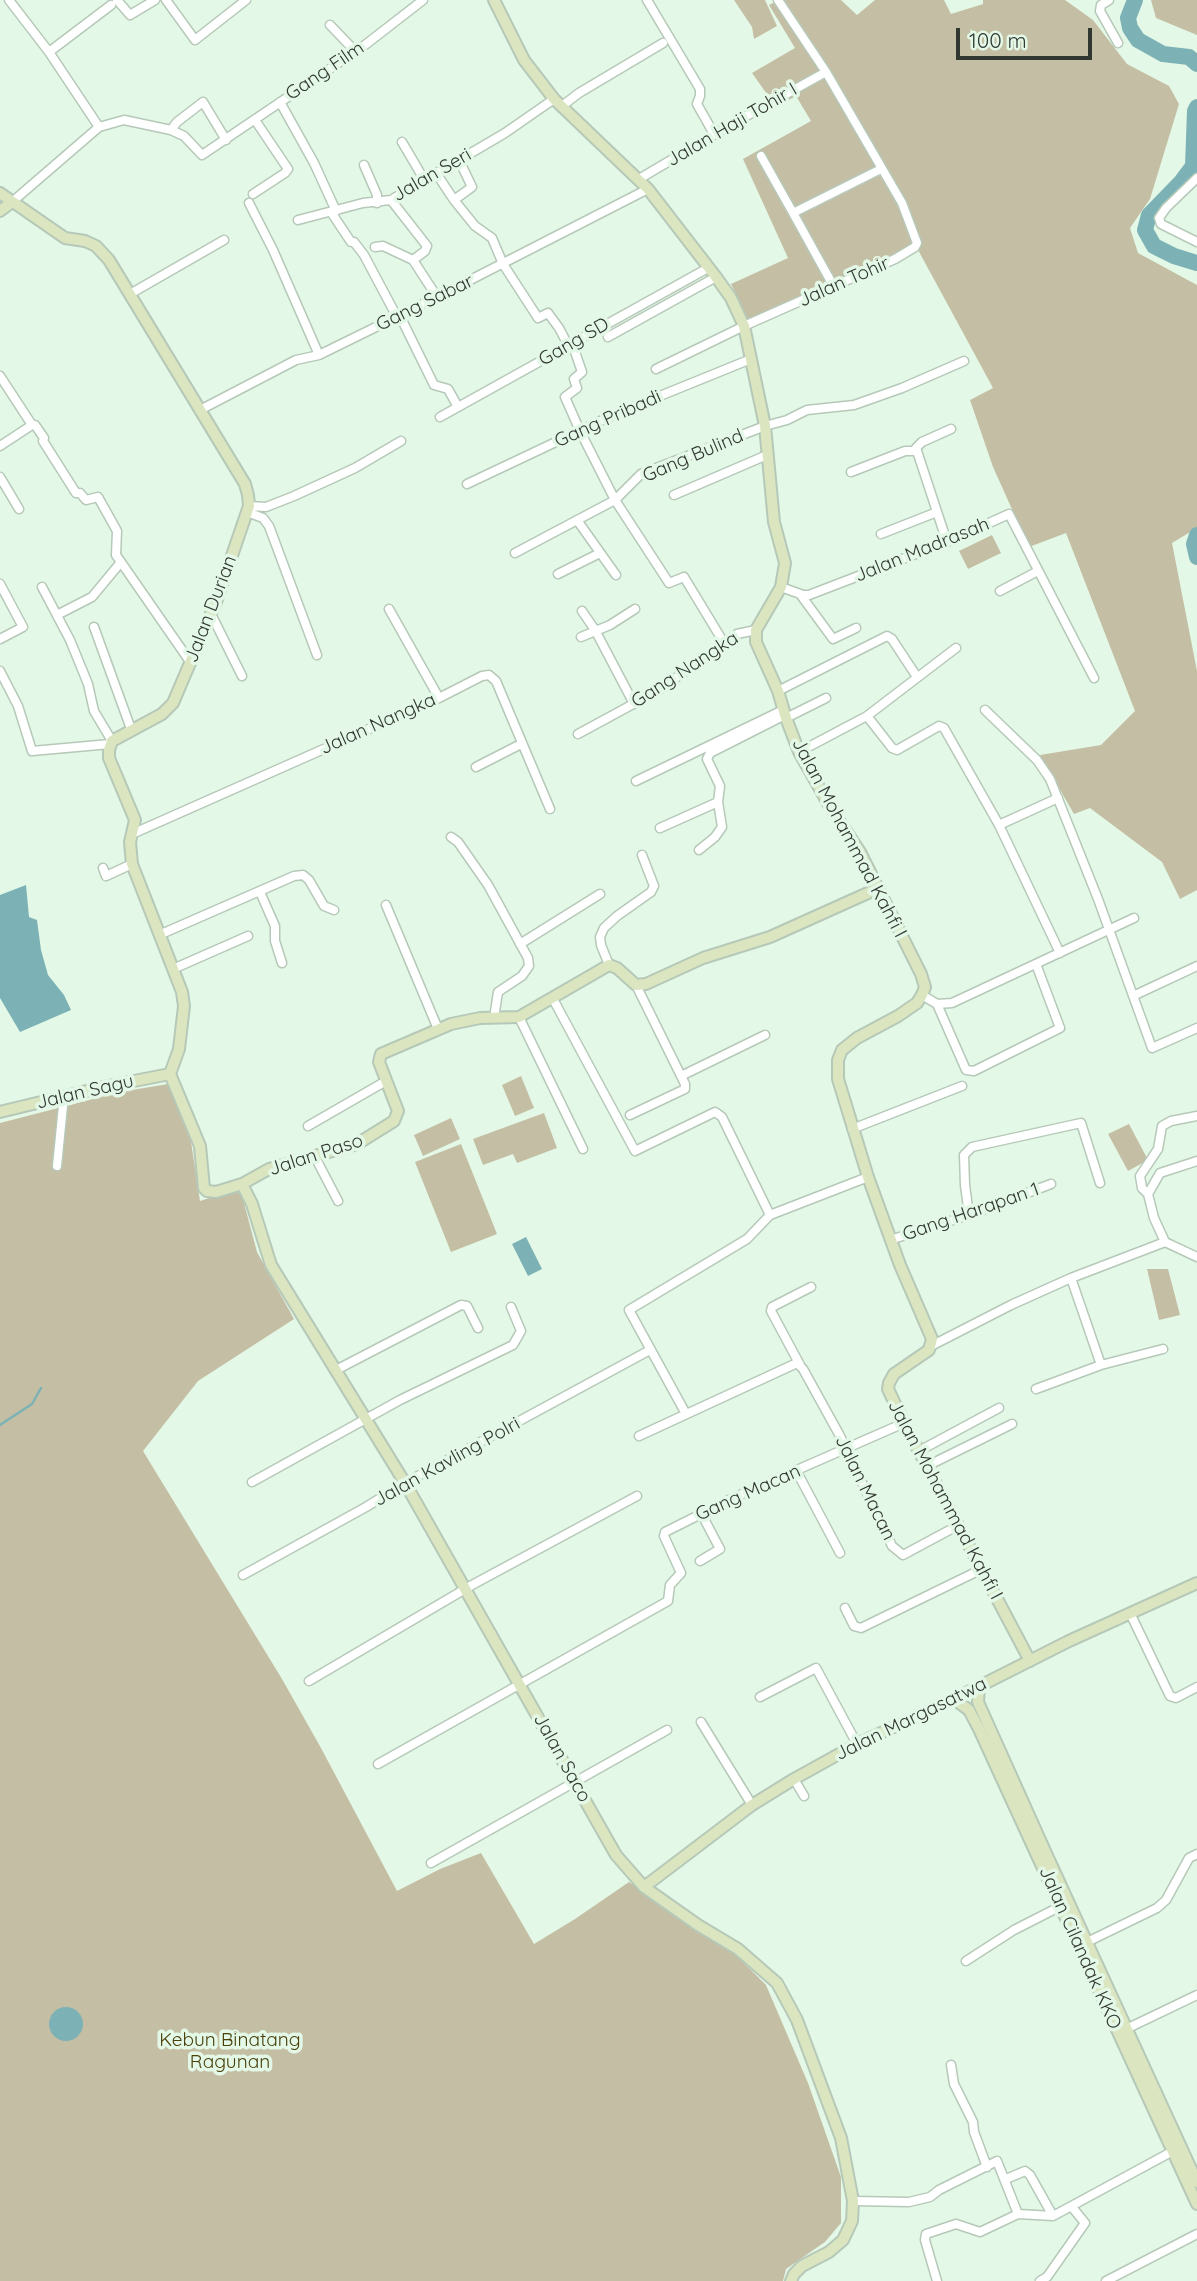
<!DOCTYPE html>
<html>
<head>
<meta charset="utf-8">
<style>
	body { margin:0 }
	#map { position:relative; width:1197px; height:2281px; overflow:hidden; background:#e4f8e7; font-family:Quicksand,sans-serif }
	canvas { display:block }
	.scale { position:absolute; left:956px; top:28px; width:136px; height:32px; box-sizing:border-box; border:4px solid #313832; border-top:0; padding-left:9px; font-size:21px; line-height:24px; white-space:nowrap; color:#313832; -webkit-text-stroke:5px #e4f8e7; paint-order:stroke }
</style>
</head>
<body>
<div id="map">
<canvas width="1197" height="2281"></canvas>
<div class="scale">100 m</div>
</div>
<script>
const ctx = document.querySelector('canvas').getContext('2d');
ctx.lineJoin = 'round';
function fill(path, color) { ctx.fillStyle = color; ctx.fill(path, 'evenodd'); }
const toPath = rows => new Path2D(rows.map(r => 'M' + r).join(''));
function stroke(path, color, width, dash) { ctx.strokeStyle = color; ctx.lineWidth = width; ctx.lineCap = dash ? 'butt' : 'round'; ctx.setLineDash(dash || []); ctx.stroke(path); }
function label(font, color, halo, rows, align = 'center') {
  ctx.font = font + ' Quicksand,sans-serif'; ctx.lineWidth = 7; ctx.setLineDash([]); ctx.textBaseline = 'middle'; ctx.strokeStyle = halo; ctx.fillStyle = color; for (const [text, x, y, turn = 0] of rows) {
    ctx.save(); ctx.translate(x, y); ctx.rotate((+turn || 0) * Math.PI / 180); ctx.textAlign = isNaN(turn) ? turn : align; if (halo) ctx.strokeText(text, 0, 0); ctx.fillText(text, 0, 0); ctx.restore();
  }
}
fill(toPath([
	[734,0,765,0,777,26,754,39,752,27],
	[779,0,841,0,857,15,875,0,944,0,951,14,983,4,983,0,1065,0,1093,20,1127,64,1169,86,1179,104,1150,199,1130,228,1138,253,1197,285,1197,528,1172,543,1197,671,1197,890,1180,899,1162,862,1090,808,1074,814,1040,755,1101,745,1135,711,1066,533,1029,547,993,467,970,400,993,388,917,248,751,325,731,284,788,258,743,159,811,121,796,96,776,107,752,73,795,48,769,5],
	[1151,0,1197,0,1197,35,1156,18],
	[992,535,1001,553,968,569,959,551],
	[521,1076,534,1108,515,1116,502,1085],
	[168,1084,190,1135,200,1201,240,1188,257,1252,294,1319,198,1381,143,1451,282,1679,321,1748,397,1891,440,1869,481,1853,534,1944,575,1919,629,1882,719,1938,766,1985,808,2083,841,2177,841,2223,825,2242,786,2269,783,2281,0,2281,0,1123,120,1092],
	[544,1113,557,1148,517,1163,513,1154,483,1165,473,1139],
	[451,1118,460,1139,423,1156,414,1135],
	[1129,1124,1148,1160,1128,1171,1108,1134],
	[461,1144,497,1234,451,1252,415,1162],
	[1147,1269,1168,1269,1180,1315,1159,1320]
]), '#c4bfa4');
fill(toPath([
	[26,885,29,917,37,920,41,950,48,975,64,995,71,1010,20,1032,0,998,0,895],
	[526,1237,542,1269,528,1276,512,1244],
	'49 2024a17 17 0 1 1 34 0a17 17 0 1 1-34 0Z'
]), '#7cb2b5');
stroke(toPath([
	[0,1425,32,1404,41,1388]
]), '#7cb2b5', 2.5);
stroke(toPath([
	[1135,0,1128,18,1130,28,1138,40,1163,54,1189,57,1197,64],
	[1197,107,1195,111,1193,166,1181,182,1149,215,1145,230,1154,246,1174,256,1197,263],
	[1197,535,1194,544,1197,557]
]), '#7cb2b5', 16);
const street = toPath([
	[9,0,49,52,99,127],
	[117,0,130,15,155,0],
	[166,0,195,40,246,0],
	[647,0,700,89,700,96,697,104,714,134],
	[1109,0,1101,5,1100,11,1118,43],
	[330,25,355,51],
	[49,52,111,5],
	[280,102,314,163,336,211],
	[562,106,579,93,663,43],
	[171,130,177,122,203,102,226,140],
	[402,142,425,181],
	[761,156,793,213],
	[364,165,377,195,377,203],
	[436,173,454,200,475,226,492,238,503,264,538,318,548,313,559,328,568,345],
	[1197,178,1166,208,1159,218,1161,224,1197,242],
	[639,179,732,124,826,72],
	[253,194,285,173,288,169,255,120],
	[391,200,427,246,425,251,413,260],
	[454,200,472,187,459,160],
	[12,202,99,127,124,120,171,130,184,136,202,155,365,45,423,0],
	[249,203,273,250,319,355],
	[331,212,351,242,354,242,364,255,397,317],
	[298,220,363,203,391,200,505,133,554,99],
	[375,247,383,246,413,260,437,297],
	[834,287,793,213,881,169],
	[130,294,224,240],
	[400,316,434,385,448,389,458,407],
	[608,337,716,277],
	[572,343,582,372,574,379,577,388,565,397,580,431,615,500,669,583,684,577,724,643],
	[656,369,744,326,895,259,915,247,917,243,902,203,826,72,778,0],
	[0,376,32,425,35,425,44,438,43,441,76,493,80,493,86,500,98,497,117,531,116,555,191,663],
	[200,410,296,360,319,355,437,297,648,189],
	[440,417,708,268],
	[0,446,32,425],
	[851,472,905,451,917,451],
	[0,477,19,509],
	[467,484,613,415,751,359],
	[674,495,767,455],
	[249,506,266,507,294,496,355,468,401,441],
	[247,512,263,518,269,526,317,655],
	[577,520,616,575],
	[881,534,937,512],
	[947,542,916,448,922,442,951,429],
	[515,553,615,500,641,474,765,426,787,420,807,410,854,405,902,388,964,361],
	[558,574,600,553],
	[0,584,23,627,0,639],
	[42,587,70,640,88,684,94,711,112,741],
	[781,587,803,595,809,595,947,542,1009,514,1094,678],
	[1000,591,1038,571],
	[800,594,833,639,856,628],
	[389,609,439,698],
	[582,611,595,630,634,704],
	[211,614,242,676],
	[57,615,92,597,121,562],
	[94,627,131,729],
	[581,637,610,625,635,609],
	[0,671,18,706,32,751,110,744],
	[778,691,887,636,892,639,917,677],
	[985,710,1037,760,1050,779,1098,899,1152,1048,1197,1028],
	[867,716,892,748,897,750,939,726,944,728,999,825,1060,953],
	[786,718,826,698],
	[578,734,659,690,737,634,756,630],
	[799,752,867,716,956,648],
	[476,767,521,744],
	[636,781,783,710],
	[999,825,1058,798],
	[660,828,718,802],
	[132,834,439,698,482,676,489,675,496,681,550,809],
	[451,837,458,842,488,885,528,958,529,966,522,976,498,992,494,1018],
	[699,850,715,837,722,827,718,802,720,786,707,759,710,753,785,715],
	[103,868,106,876,132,864],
	[260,892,275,926,275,941,282,963],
	[386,905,438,1029],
	[159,935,294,876,303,875,309,880,324,906,334,910],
	[520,944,600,894],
	[609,965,601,945,600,937,604,928,617,916,651,892,654,886,642,855],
	[173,969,248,936],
	[922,995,937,1004,952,1003,1134,918],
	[1133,996,1197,966],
	[553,999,635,1151,715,1112,722,1117,770,1215],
	[937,1004,966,1070,974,1071,1060,1028,1036,964],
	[519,1017,583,1149],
	[681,1076,765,1035],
	[630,1115,685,1089,685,1084,636,985],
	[308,1126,386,1081],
	[852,1129,962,1086],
	[315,1157,338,1201],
	[57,1166,64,1096],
	[1148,1194,1160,1173,1197,1161],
	[969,1215,965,1185,964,1155,972,1147,1081,1123,1100,1183],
	[890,1240,969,1215,1051,1184],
	[1165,1242,1154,1218,1148,1194,1142,1188,1140,1176,1158,1149,1162,1126,1171,1121,1197,1116],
	[1071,1278,1101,1365],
	[931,1346,1011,1305,1071,1278,1165,1242,1197,1257],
	[800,1365,771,1311,772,1307,811,1287],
	[336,1370,461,1305,467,1306,478,1328],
	[1036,1389,1101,1365,1163,1349],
	[686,1414,629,1310,747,1239,770,1215,868,1177],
	[639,1436,797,1363,803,1369,840,1436,892,1546,903,1555,957,1526],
	[919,1451,999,1408],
	[927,1466,1012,1424],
	[797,1472,840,1553],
	[252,1482,400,1400,513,1345,521,1331,511,1307],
	[700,1561,720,1549,701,1513],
	[243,1575,366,1507,405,1483,650,1350],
	[845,1608,854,1626,861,1628,982,1569],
	[1130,1613,1170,1696,1176,1698,1197,1687],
	[309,1681,472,1585,637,1496],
	[760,1697,816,1668,857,1744],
	[701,1722,752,1805],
	[378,1764,668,1601,670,1585,681,1573,664,1536,665,1532,733,1498,904,1423],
	[794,1779,804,1796],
	[431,1863,667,1730],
	[1083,1944,1157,1908,1166,1900,1189,1858,1197,1854],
	[966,1961,1014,1930,1061,1906],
	[1124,2030,1197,1995],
	[951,2065,954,2084,973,2122,974,2132,987,2167],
	[1006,2179,1025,2171,1030,2175,1053,2216],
	[853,2201,909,2202,930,2197,939,2190,997,2161,1018,2214],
	[937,2281,925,2240,926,2234,956,2224,980,2232,1018,2214,1053,2216,1173,2151],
	[1040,2281,1047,2277,1085,2223,1072,2207],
	[1106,2281,1197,2234]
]);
const secondary = toPath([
	[494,0,524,60,554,99,648,189,716,277,731,298,744,326,765,426,774,522,785,563,781,587,756,630,756,642,778,691,786,718,799,752,829,805,860,852,921,974,925,987,922,995,917,1003,898,1016,857,1038,842,1050,838,1060,838,1079,868,1177,900,1265,932,1339,929,1350,894,1374,889,1383,888,1389,904,1423,1030,1661],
	[0,193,65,238,85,241,96,246,109,260,245,484,248,495,249,506,216,602,173,703,162,714,112,741,109,750,109,758,135,820,130,842,132,864,182,992,184,1006,182,1023,179,1049,170,1074],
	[0,211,12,202],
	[170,1074,200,1146,204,1188,207,1191,216,1192,242,1184,269,1169,357,1144,394,1121,398,1111,379,1062,381,1054,451,1024,480,1018,519,1017,609,965,617,968,636,985,646,984,703,958,770,937,879,888],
	[0,1112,103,1087,170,1074],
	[242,1184,252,1204,271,1265,405,1483,616,1855,644,1887,698,1925,738,1949,777,1983,797,2020,841,2138,853,2201,852,2221,843,2240,829,2252,802,2266,794,2274,791,2281],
	[979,1686,978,1702,1045,1851,1197,2182],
	[954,1699,969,1710,979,1729,1197,2204],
	[644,1887,752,1805,794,1779,857,1744,954,1699,1069,1641,1197,1583]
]);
stroke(street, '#b6c9b9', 11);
stroke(secondary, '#b6c9b9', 14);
stroke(street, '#fff', 8);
stroke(secondary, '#dbe6c0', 10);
label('19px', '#313832', '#e4f8e7', [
	["Gang Film",325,71,-34],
	["Jalan Haji Tohir I",732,125,-30],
	["Jalan Seri",432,175,-30],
	["Jalan Tohir",844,282,-24],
	["Gang Sabar",425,303,-26],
	["Gang SD",574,342,-30],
	["Gang Pribadi",608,419,-24],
	["Gang Bulind",693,456,-23],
	["Jalan Madrasah",922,550,-22],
	["Jalan Durian",211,609,-69],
	["Gang Nangka",685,670,-33],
	["Jalan Nangka",378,724,-24],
	["Jalan Mohammad Kahfi I",849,838,62],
	["Jalan Sagu",85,1092,-13],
	["Jalan Paso",316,1155,-18],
	["Gang Harapan 1",971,1212,-19],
	["Jalan Kavling Polri",447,1462,-29],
	["Jalan Macan",865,1488,64],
	["Gang Macan",748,1493,-24],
	["Jalan Mohammad Kahfi I",945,1500,62],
	["Jalan Margasatwa",911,1719,-26],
	["Jalan Saco",562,1758,61],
	["Jalan Cilandak KKO",1080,1948,66]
]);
label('19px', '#49400c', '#e4f8e7', [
	["Kebun Binatang",230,2040],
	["Ragunan",230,2062]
]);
</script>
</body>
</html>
